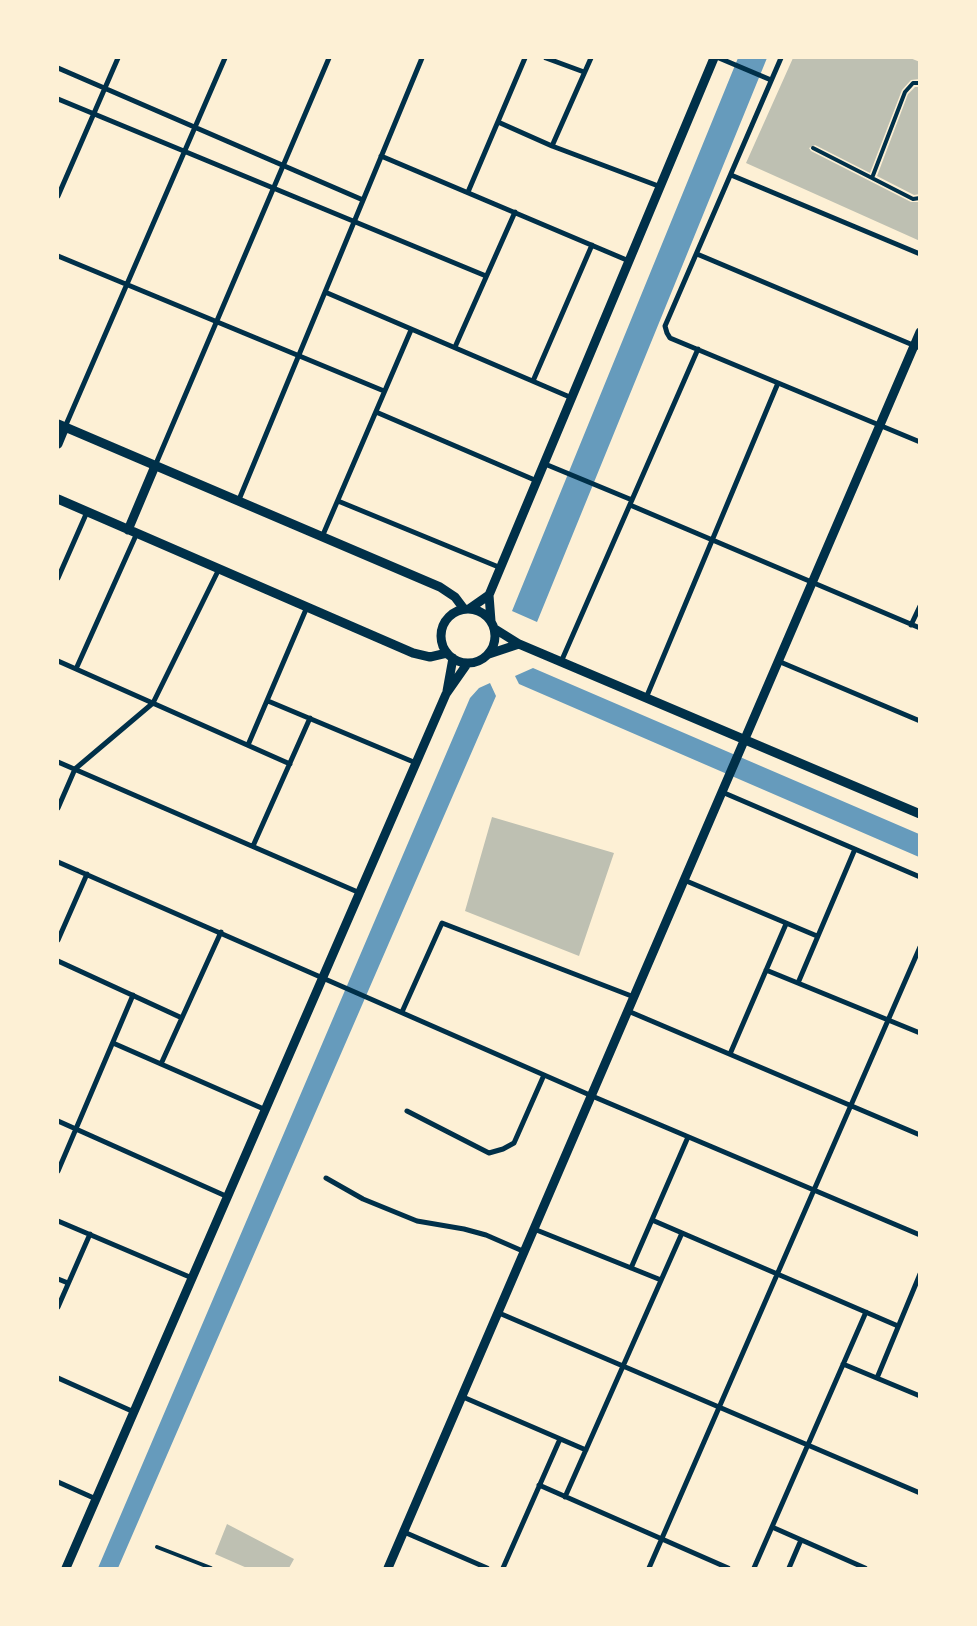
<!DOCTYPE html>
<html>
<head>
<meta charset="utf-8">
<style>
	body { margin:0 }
	#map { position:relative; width:977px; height:1626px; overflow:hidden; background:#fdf0d5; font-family:Spectral,serif }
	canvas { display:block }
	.frame { position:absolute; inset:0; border:59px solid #fdf0d5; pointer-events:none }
</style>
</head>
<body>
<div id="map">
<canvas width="977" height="1626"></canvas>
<div class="frame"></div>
</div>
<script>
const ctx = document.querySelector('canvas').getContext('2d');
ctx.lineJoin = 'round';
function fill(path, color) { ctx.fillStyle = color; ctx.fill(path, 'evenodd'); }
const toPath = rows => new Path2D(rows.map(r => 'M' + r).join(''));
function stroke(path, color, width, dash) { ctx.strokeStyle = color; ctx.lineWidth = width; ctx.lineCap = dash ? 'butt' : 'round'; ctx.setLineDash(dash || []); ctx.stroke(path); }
fill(toPath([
	[738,58,767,58,537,622,512,611],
	[533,668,919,834,919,857,519,684,515,676],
	[490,683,496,696,118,1568,98,1568,470,698,479,688]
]), '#669bbc');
fill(toPath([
	[793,58,910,58,920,62,920,79,911,80,902,90,870,173,815,145,809,148,811,151,911,202,920,202,920,241,746,163],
	[915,87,920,87,920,194,914,195,877,176,908,94],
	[492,817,614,853,579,956,465,911],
	[227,1524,294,1559,289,1568,247,1568,215,1554]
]), '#bec0b2');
stroke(toPath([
	[813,148,872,178,905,92,913,83,920,83],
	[872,178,913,199,920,198],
	[157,1547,211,1568]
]), '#003049', 4);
stroke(toPath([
	[546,58,584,72],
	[719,58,771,80],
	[781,58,665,326,667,333,670,338,920,442],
	[58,68,363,200],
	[58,99,486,276],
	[498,122,552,146,661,187],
	[552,146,591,58],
	[381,156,629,261],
	[731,175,920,254],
	[468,192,525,58],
	[58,196,118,58],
	[697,254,920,348],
	[58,256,384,391],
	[325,292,572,398],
	[455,347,515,212],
	[533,381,592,245],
	[376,412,537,481],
	[65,427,225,58],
	[545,464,632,500],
	[155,466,329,58],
	[338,501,501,568],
	[238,502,422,58],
	[630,505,920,628],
	[322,537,411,330],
	[58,578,87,512],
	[911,625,920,606],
	[58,661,290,764],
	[778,661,920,721],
	[561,662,698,349],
	[76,669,137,533],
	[646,698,778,383],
	[268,701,416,763],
	[248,745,307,607],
	[58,762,360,893],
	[722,792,920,877],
	[58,808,75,769,153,703,219,569],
	[253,846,310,718],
	[58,862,592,1096,920,1235],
	[684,880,817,936],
	[58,940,87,874],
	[58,961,182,1018],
	[766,970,920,1033],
	[798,983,855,849],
	[628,1011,920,1135],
	[402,1012,442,923,634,997],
	[113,1043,266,1110],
	[730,1054,786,924],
	[161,1064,221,932],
	[407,1111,489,1153,503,1149,514,1143,544,1075],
	[58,1121,228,1197],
	[58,1171,133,995],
	[326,1178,363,1199,417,1221,464,1229,486,1235,525,1252],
	[652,1220,898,1326],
	[58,1221,192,1278],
	[534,1229,661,1280],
	[631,1268,688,1137],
	[58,1279,68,1283],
	[58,1307,90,1234],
	[499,1313,920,1493],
	[843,1364,920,1396],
	[58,1378,134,1412],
	[877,1378,920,1274],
	[463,1397,586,1450],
	[58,1482,96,1499],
	[539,1485,728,1568],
	[565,1497,682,1233],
	[772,1527,865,1568],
	[404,1532,487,1568],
	[503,1568,560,1439],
	[649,1568,920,947],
	[754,1568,866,1312],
	[789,1568,801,1540]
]), '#003049', 5);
stroke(toPath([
	[58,424,440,587,455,597,464,609],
	[58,444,65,427],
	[58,499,413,653,430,657,447,653],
	[128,530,155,466],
	'441 636a27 27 0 1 1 54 0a27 27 0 1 1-54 0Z',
	[469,609,489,595],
	[491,621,489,595,714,58],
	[495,629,519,644,920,814],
	[489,654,519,644],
	[447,691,453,658],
	[66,1568,446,694,467,664],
	[388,1568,920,332]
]), '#003049', 9);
</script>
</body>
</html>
